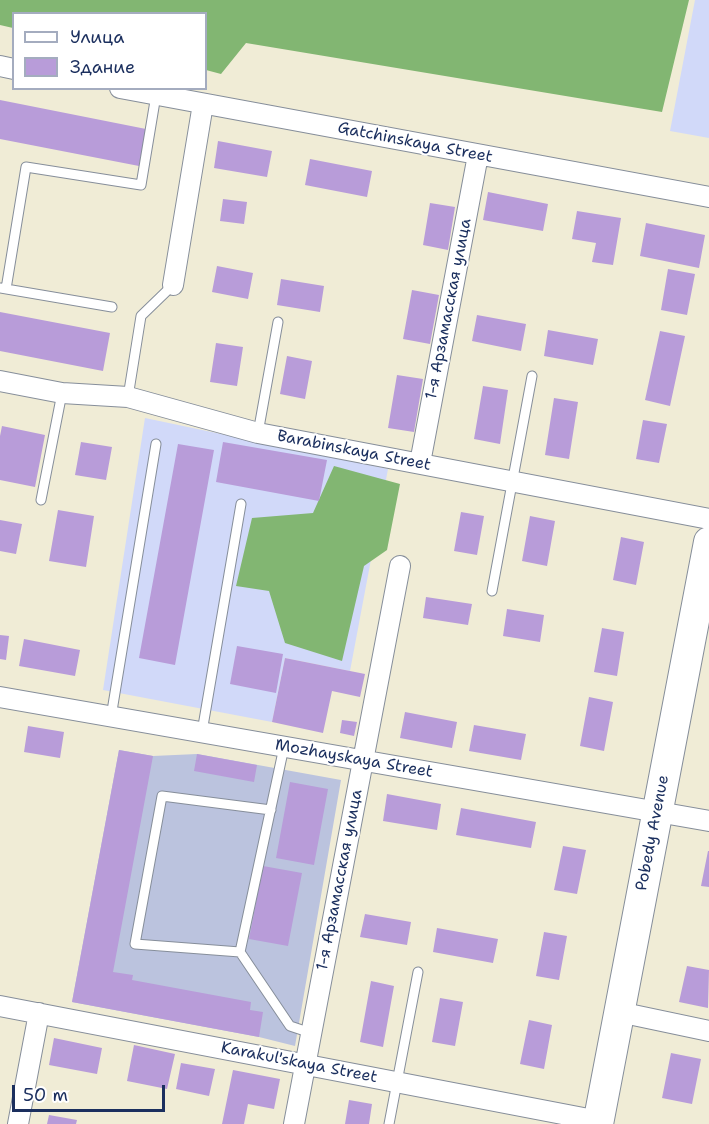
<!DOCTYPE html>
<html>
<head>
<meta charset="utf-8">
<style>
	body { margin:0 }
	#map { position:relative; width:709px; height:1124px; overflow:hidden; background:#f0ecd6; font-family:"Shantell Sans",sans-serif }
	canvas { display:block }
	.legend { position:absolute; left:12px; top:12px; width:195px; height:78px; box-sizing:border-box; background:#fff; border:2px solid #a4acbf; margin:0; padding:8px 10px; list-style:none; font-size:18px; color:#1b2f5e }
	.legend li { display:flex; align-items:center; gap:12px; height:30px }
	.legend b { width:30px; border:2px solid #a4acbf }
	.scale { position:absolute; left:12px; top:1085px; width:153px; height:27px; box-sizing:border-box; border:3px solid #1b2f5e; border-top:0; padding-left:8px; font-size:18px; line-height:21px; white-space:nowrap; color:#1b2f5e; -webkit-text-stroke:4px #fff; paint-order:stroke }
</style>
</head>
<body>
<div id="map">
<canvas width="709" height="1124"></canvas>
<ul class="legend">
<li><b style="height:8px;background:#fff"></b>Улица</li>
<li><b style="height:16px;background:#b89cd9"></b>Здание</li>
</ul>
<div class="scale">50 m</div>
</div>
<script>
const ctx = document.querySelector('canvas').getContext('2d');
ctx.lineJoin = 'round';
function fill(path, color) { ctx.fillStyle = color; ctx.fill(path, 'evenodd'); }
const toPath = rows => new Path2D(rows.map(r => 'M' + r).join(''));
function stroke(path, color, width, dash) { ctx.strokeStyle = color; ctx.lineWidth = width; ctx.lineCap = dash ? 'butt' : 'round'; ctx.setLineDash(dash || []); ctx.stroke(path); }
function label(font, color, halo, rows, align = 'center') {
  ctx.font = font + ' "Shantell Sans",sans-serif'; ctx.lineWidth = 4.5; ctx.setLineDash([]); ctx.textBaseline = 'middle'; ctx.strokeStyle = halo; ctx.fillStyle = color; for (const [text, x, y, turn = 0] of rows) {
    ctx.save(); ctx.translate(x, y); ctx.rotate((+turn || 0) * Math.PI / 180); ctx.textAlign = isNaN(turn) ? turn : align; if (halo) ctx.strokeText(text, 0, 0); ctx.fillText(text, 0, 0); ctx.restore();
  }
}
fill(toPath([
	[695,0,709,0,709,138,670,131],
	[145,418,388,469,350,671,285,658,272,722,103,690]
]), '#d1d9f9');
fill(toPath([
	[119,750,153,756,197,754,341,780,295,1046,259,1037,72,1002]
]), '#bbc3de');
fill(toPath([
	[0,0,689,0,662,112,246,43,221,74,206,70,206,14,14,14,13,28,0,25],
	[334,466,400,484,387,550,364,566,342,661,285,643,269,591,236,586,252,518,313,513]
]), '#82b672');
fill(toPath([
	[0,100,146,129,139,166,0,139],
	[218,141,272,151,267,177,214,168],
	[310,159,372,171,367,197,305,185],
	[488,192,548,204,543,231,483,220],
	[223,199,247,202,244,224,220,221],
	[430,203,455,207,448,250,423,245],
	[577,211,621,218,613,265,592,262,596,243,572,239],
	[646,223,705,235,699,268,640,256],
	[217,266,253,273,248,299,212,292],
	[668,269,695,274,687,315,661,310],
	[281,279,324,286,320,312,277,305],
	[412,290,439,295,430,344,403,339],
	[0,312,110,333,103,371,0,351],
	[477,315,526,324,521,351,472,341],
	[548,330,598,339,593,365,544,356],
	[660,331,685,336,670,406,645,400],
	[216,343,243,347,237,386,210,382],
	[287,356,312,361,305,399,280,394],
	[397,375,423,379,414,432,388,428],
	[483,386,508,390,500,444,474,439],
	[554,398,578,402,569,459,545,455],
	[643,420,667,424,659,463,636,459],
	[2,426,45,435,35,487,0,480,0,436],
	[81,442,112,447,106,480,75,475],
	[223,442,327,460,319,501,216,482],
	[178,444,214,450,175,665,139,658],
	[58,510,94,516,86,567,49,561],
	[461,512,484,516,477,555,454,551],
	[530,516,555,521,547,566,522,561],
	[0,520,22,524,16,554,0,551],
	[621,537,644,542,636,585,613,580],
	[426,597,472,604,468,625,423,618],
	[507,609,544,615,540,642,503,636],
	[602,628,624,632,617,676,594,672],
	[0,635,9,636,6,660,0,659],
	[24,639,80,650,75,676,19,666],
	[237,646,283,654,276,693,230,684],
	[285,658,365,674,360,697,332,691,323,733,272,722],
	[589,697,613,702,604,751,580,746],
	[405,712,457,722,452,748,400,738],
	[342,720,357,722,354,736,340,733],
	[474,725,526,734,521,760,469,751],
	[28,726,64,732,60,758,24,752],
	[119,750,153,756,113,972,133,975,132,980,251,1002,250,1010,263,1012,259,1037,72,1002],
	[197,754,257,765,254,782,194,771],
	[290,782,328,789,314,865,276,858],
	[387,794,441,804,437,830,383,821],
	[461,808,536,822,531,848,456,835],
	[563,846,586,850,577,894,554,890],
	[708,851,709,851,709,887,701,886],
	[263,866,302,873,288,946,249,939],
	[365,914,411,922,407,945,360,937],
	[437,928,498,939,493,963,433,952],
	[544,932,567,936,559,980,536,976],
	[687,966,709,970,708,1008,679,1002],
	[371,981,394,986,383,1047,360,1042],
	[440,998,463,1002,455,1046,432,1042],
	[529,1020,552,1025,544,1069,520,1064],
	[54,1038,102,1048,97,1074,49,1065],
	[134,1045,175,1054,167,1089,127,1081],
	[671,1053,701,1059,692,1104,662,1098],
	[181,1063,215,1069,209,1096,176,1089],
	[233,1070,280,1079,274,1109,248,1104,244,1124,222,1124],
	[349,1100,372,1104,369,1124,345,1124],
	[49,1115,77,1120,76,1124,47,1124]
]), '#b89cd9');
const service = toPath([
	[0,288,112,307],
	[6,289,26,167,141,185,156,95],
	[128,397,141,316,173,285],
	[258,433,278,322],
	[41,500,62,393],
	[492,591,532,376],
	[111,717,156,444],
	[202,732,241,504],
	[284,747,240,952,290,1026,311,1033],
	[240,952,135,944,162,796,271,810],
	[389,1124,418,972]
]);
const minor = toPath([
	[0,66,14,69],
	[120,88,709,197],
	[173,285,203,104],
	[0,381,62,393,128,397,258,433,709,519],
	[420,463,478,155],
	[0,697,709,821],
	[0,1006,599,1121],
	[619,1012,709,1031],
	[18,1124,39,1013],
	[294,1124,400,566]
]);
const primary = toPath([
	[598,1124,709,542]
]);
stroke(service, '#868e9a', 11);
stroke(minor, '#868e9a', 22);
stroke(primary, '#868e9a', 32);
stroke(service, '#fff', 9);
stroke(minor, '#fff', 20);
stroke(primary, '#fff', 30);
label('16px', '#1b2f5e', '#fff', [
	["Gatchinskaya Street",415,143,11],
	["1-я Арзамасская улица",449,309,-79],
	["Barabinskaya Street",354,451,11],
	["Mozhayskaya Street",354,759,10],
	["Pobedy Avenue",653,833,-79],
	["1-я Арзамасская улица",340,880,-79],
	["Karakul'skaya Street",299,1063,11]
]);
</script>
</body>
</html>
